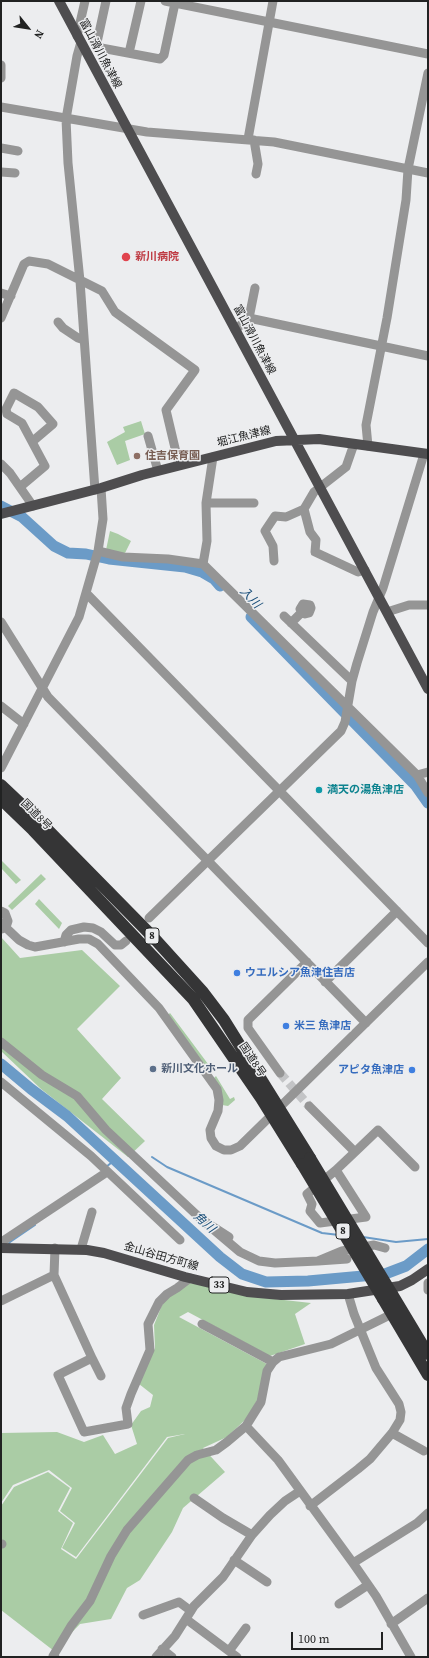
<!DOCTYPE html>
<html>
<head>
<meta charset="utf-8">
<style>
	body { margin:0 }
	#map { position:relative; width:429px; height:1658px; overflow:hidden; background:#ecedef; font-family:"Source Serif 4",serif }
	canvas { display:block }
	.frame { position:absolute; inset:0; border:2px solid #212222; pointer-events:none }
	.north { position:absolute; left:8px; top:8px; width:40px; height:40px; -webkit-text-stroke:3px #ecedef; paint-order:stroke; rotate:120deg; font-size:11px; font-weight:700; line-height:16px; text-align:center; color:#212222 }
	.north::after { content:''; display:block; margin:auto; width:14px; height:18px; background:#212222; clip-path:polygon(50% 0,100% 100%,50% 72%,0 100%) }
	.scale { position:absolute; left:291px; top:1632px; width:92px; height:18px; box-sizing:border-box; border:2px solid #212222; border-top:0; padding-left:5px; font-size:12px; line-height:14px; white-space:nowrap; color:#212222; -webkit-text-stroke:3px #ecedef; paint-order:stroke }
</style>
</head>
<body>
<div id="map">
<canvas width="429" height="1658"></canvas>
<div class="frame"></div>
<div class="north">N</div>
<div class="scale">100 m</div>
</div>
<script>
const ctx = document.querySelector('canvas').getContext('2d');
ctx.lineJoin = 'round';
function fill(path, color) { ctx.fillStyle = color; ctx.fill(path, 'evenodd'); }
const toPath = rows => new Path2D(rows.map(r => 'M' + r).join(''));
function stroke(path, color, width, dash) { ctx.strokeStyle = color; ctx.lineWidth = width; ctx.lineCap = dash ? 'butt' : 'round'; ctx.setLineDash(dash || []); ctx.stroke(path); }
function label(font, color, halo, rows, align = 'center') {
  ctx.font = font + ' "Source Serif 4","Noto Sans JP",serif'; ctx.lineWidth = 3; ctx.setLineDash([]); ctx.textBaseline = 'middle'; ctx.strokeStyle = halo; ctx.fillStyle = color; for (const [text, x, y, turn = 0] of rows) {
    ctx.save(); ctx.translate(x, y); ctx.rotate((+turn || 0) * Math.PI / 180); ctx.textAlign = isNaN(turn) ? turn : align; if (halo) ctx.strokeText(text, 0, 0); ctx.fillText(text, 0, 0); ctx.restore();
  }
}
fill(toPath([
	[141,421,145,434,125,441,130,460,117,465,107,442,125,432,123,427],
	[110,531,118,534,131,541,124,555,106,550],
	[1,860,21,880,16,884,1,868],
	[41,874,46,879,12,910,8,906],
	[39,899,62,923,59,929,35,904],
	[1,937,20,958,82,950,120,986,77,1029,121,1078,102,1099,145,1141,128,1157,41,1089,1,1051],
	[170,1013,211,1068,208,1069,168,1015],
	[216,1076,230,1099,234,1097,235,1100,228,1106,222,1105,214,1078],
	[188,1283,207,1285,248,1296,311,1303,295,1314,305,1344,270,1356,188,1312,179,1317,267,1364,259,1397,247,1418,227,1437,203,1448,225,1472,183,1508,172,1532,140,1580,127,1588,111,1619,80,1624,54,1651,1,1610,1,1506,14,1487,48,1472,70,1488,58,1511,73,1523,61,1549,76,1559,168,1438,185,1434,167,1437,76,1557,62,1548,75,1523,60,1511,72,1488,49,1470,13,1485,1,1503,1,1433,57,1432,84,1442,103,1435,115,1454,137,1444,131,1425,141,1411,150,1407,153,1395,139,1384,155,1348,154,1325,162,1305,170,1294]
]), '#aacca5');
stroke(toPath([
	[152,1157,167,1167,322,1233,339,1235],
	[106,1167,116,1159],
	[363,1237,396,1242,428,1239],
	[8,1245,10,1242,35,1225]
]), '#6b9bc7', 2);
stroke(toPath([
	[1,506,22,517,54,546,68,553,86,554,109,559,185,567,202,572,214,579,220,586],
	[251,617,416,786,428,803],
	[1,1064,31,1089,67,1116,220,1257,242,1274,266,1282,308,1281,385,1274,406,1266,428,1249]
]), '#6b9bc7', 11);
stroke(toPath([
	[280,1073,309,1106]
]), '#c3c4c6', 9, [9, 4.5]);
stroke(toPath([
	[106,1,96,47,160,59,164,55,175,3],
	[165,1,428,54],
	[77,36,85,1],
	[81,42,77,56,66,119,68,163,80,281,95,490],
	[129,53,141,1],
	[1,65,1,78],
	[1,107,147,132,274,142,428,173],
	[248,139,273,1],
	[254,140,258,164,256,174],
	[1,148,18,151],
	[1,172,15,173],
	[1,293,11,296],
	[1,318,24,264,29,261,48,264,102,291,115,312,195,370,166,410,179,465],
	[249,318,255,288],
	[58,322,63,328,78,338,84,340],
	[235,330,249,318,428,356],
	[148,436,158,471],
	[354,444,346,467,314,492,304,509,310,532,316,540,315,552,358,572,365,570],
	[368,446,366,425,387,318,406,200,408,169,428,73],
	[1,464,10,473,33,506],
	[20,487,45,466,22,423,7,414,6,409,14,393,38,407,53,424,33,441],
	[206,503,254,503],
	[98,551,123,557,168,559,203,564,417,775,428,772],
	[274,561,273,546,265,531,275,516,286,517,304,509],
	[203,564,207,541,206,503,213,457],
	[87,594,428,943],
	[387,612,409,605,428,605],
	[284,616,352,681],
	[1,622,48,697,366,1023],
	[291,623,302,612,305,614,309,613,311,608,310,605,303,604,300,609,302,612],
	[1,706,24,724],
	[1,768,79,617,98,551,103,519,101,488],
	[417,775,428,793],
	[1,911,5,913,8,921,6,927,2,929],
	[149,918,341,731,345,722,352,681,357,663,373,612,383,588,424,454],
	[1,923,19,940,28,945,35,947,79,939,89,939,98,944,159,1008,217,1089,219,1100,218,1111,210,1130,211,1138,216,1146,224,1150,231,1150,240,1146,428,962],
	[64,942,66,935,71,930,84,927,93,928,101,932,115,945,121,945,126,941],
	[325,982,397,911],
	[1,1042,42,1075,77,1096,106,1130,201,1219],
	[280,1073,248,1028,248,1020,307,962],
	[1,1082,91,1156,180,1240],
	[309,1106,355,1152,378,1130,415,1167],
	[336,1170,307,1194,312,1204,310,1211,320,1223,366,1217,336,1170,355,1152],
	[229,1237,201,1219,240,1252,259,1261,275,1263,318,1261],
	[1,1247,3,1241,107,1172],
	[55,1248,54,1275,92,1358],
	[81,1249,92,1212],
	[347,1259,318,1261,342,1251,374,1245,385,1248],
	[428,1283,428,1290],
	[1,1301,54,1275],
	[202,1324,273,1362],
	[101,1376,92,1358,58,1375,84,1432,128,1424,126,1408,131,1394,150,1350,148,1324,159,1302,167,1294,177,1288,190,1278],
	[246,1426,278,1460,353,1563,376,1596,411,1657],
	[392,1433,424,1451],
	[194,1498,223,1518,252,1535],
	[310,1506,358,1469,370,1459,392,1433,400,1420,401,1412,399,1404,376,1368,354,1314,348,1294],
	[1,1544,2,1544],
	[234,1560,267,1582],
	[353,1563,417,1523,428,1513],
	[339,1604,368,1585],
	[143,1615,179,1602,191,1611],
	[186,1619,237,1657],
	[391,1624,428,1598],
	[162,1649,172,1657],
	[229,1651,246,1628],
	[55,1657,53,1656,71,1626,90,1601,111,1556,127,1530,188,1460,197,1455,216,1450,227,1442,246,1426,261,1402,267,1371,273,1362,279,1357,331,1344,392,1314],
	[156,1657,175,1636,194,1606,223,1577,252,1535,270,1515,285,1501,300,1491]
]), '#959595', 9);
stroke(toPath([
	[59,1,428,689],
	[1,514,101,488,142,475,276,441,319,439,428,454],
	[1,1248,87,1250,104,1253,185,1277,247,1292,281,1295,348,1294,400,1286,412,1280,428,1269]
]), '#4e4d4f', 10);
stroke(toPath([
	[1,785,38,820,154,938,202,991,224,1020,310,1158],
	[1,799,33,830,193,999,261,1098,302,1164],
	[392,1294,428,1354],
	[383,1299,428,1375]
]), '#353536', 12);
stroke(toPath([
	[310,1158,392,1294],
	[302,1164,383,1299]
]), '#353536', 12);
for (const [x, y, r, color] of [
	[126,257,5,"#e0444e"],
	[137,456,4,"#8d6e63"],
	[319,790,4,"#0f9aa8"],
	[237,973,4,"#3f7fe0"],
	[286,1026,4,"#3f7fe0"],
	[153,1069,4,"#5c6f8a"],
	[412,1070,4,"#3f7fe0"]
]) { const dot = new Path2D(); dot.arc(x, y, r, 0, 2 * Math.PI); ctx.fillStyle = color; ctx.fill(dot); stroke(dot, '#ecedef', 1.5); }
for (const [x, y, w] of [
	[152,936,14],
	[343,1231,14],
	[219,1285,20]
]) { const box = new Path2D(); box.roundRect(x - w / 2, y - 8, w, 16, 3); ctx.fillStyle = '#ecedef'; ctx.fill(box); stroke(box, '#212222', 1); }
label('bold 10px', '#212222', null, [
	["8",152,936],
	["8",343,1231],
	["33",219,1285]
]);
label('11px', '#212222', '#ecedef', [
	["富山滑川魚津線",100,54,62],
	["富山滑川魚津線",254,340,62],
	["堀江魚津線",244,437,-14],
	["国道8号",36,815,45],
	["国道8号",252,1060,56],
	["金山谷田方町線",161,1257,16]
]);
label('bold 11px', '#be3a42', '#ecedef', [
	["新川病院",135,257]
], 'left');
label('bold 11px', '#785e54', '#ecedef', [
	["住吉保育園",145,456]
], 'left');
label('bold 11px', '#0d838f', '#ecedef', [
	["満天の湯魚津店",327,790]
], 'left');
label('bold 11px', '#366cbe', '#ecedef', [
	["ウエルシア魚津住吉店",245,973],
	["米三 魚津店",294,1026],
	["アピタ魚津店",404,1070,"right"]
], 'left');
label('bold 11px', '#4e5e75', '#ecedef', [
	["新川文化ホール",161,1069]
], 'left');
label('italic 12px', '#194e79', '#ecedef', [
	["入川",250,598,46],
	["角川",204,1223,42]
]);
</script>
</body>
</html>
